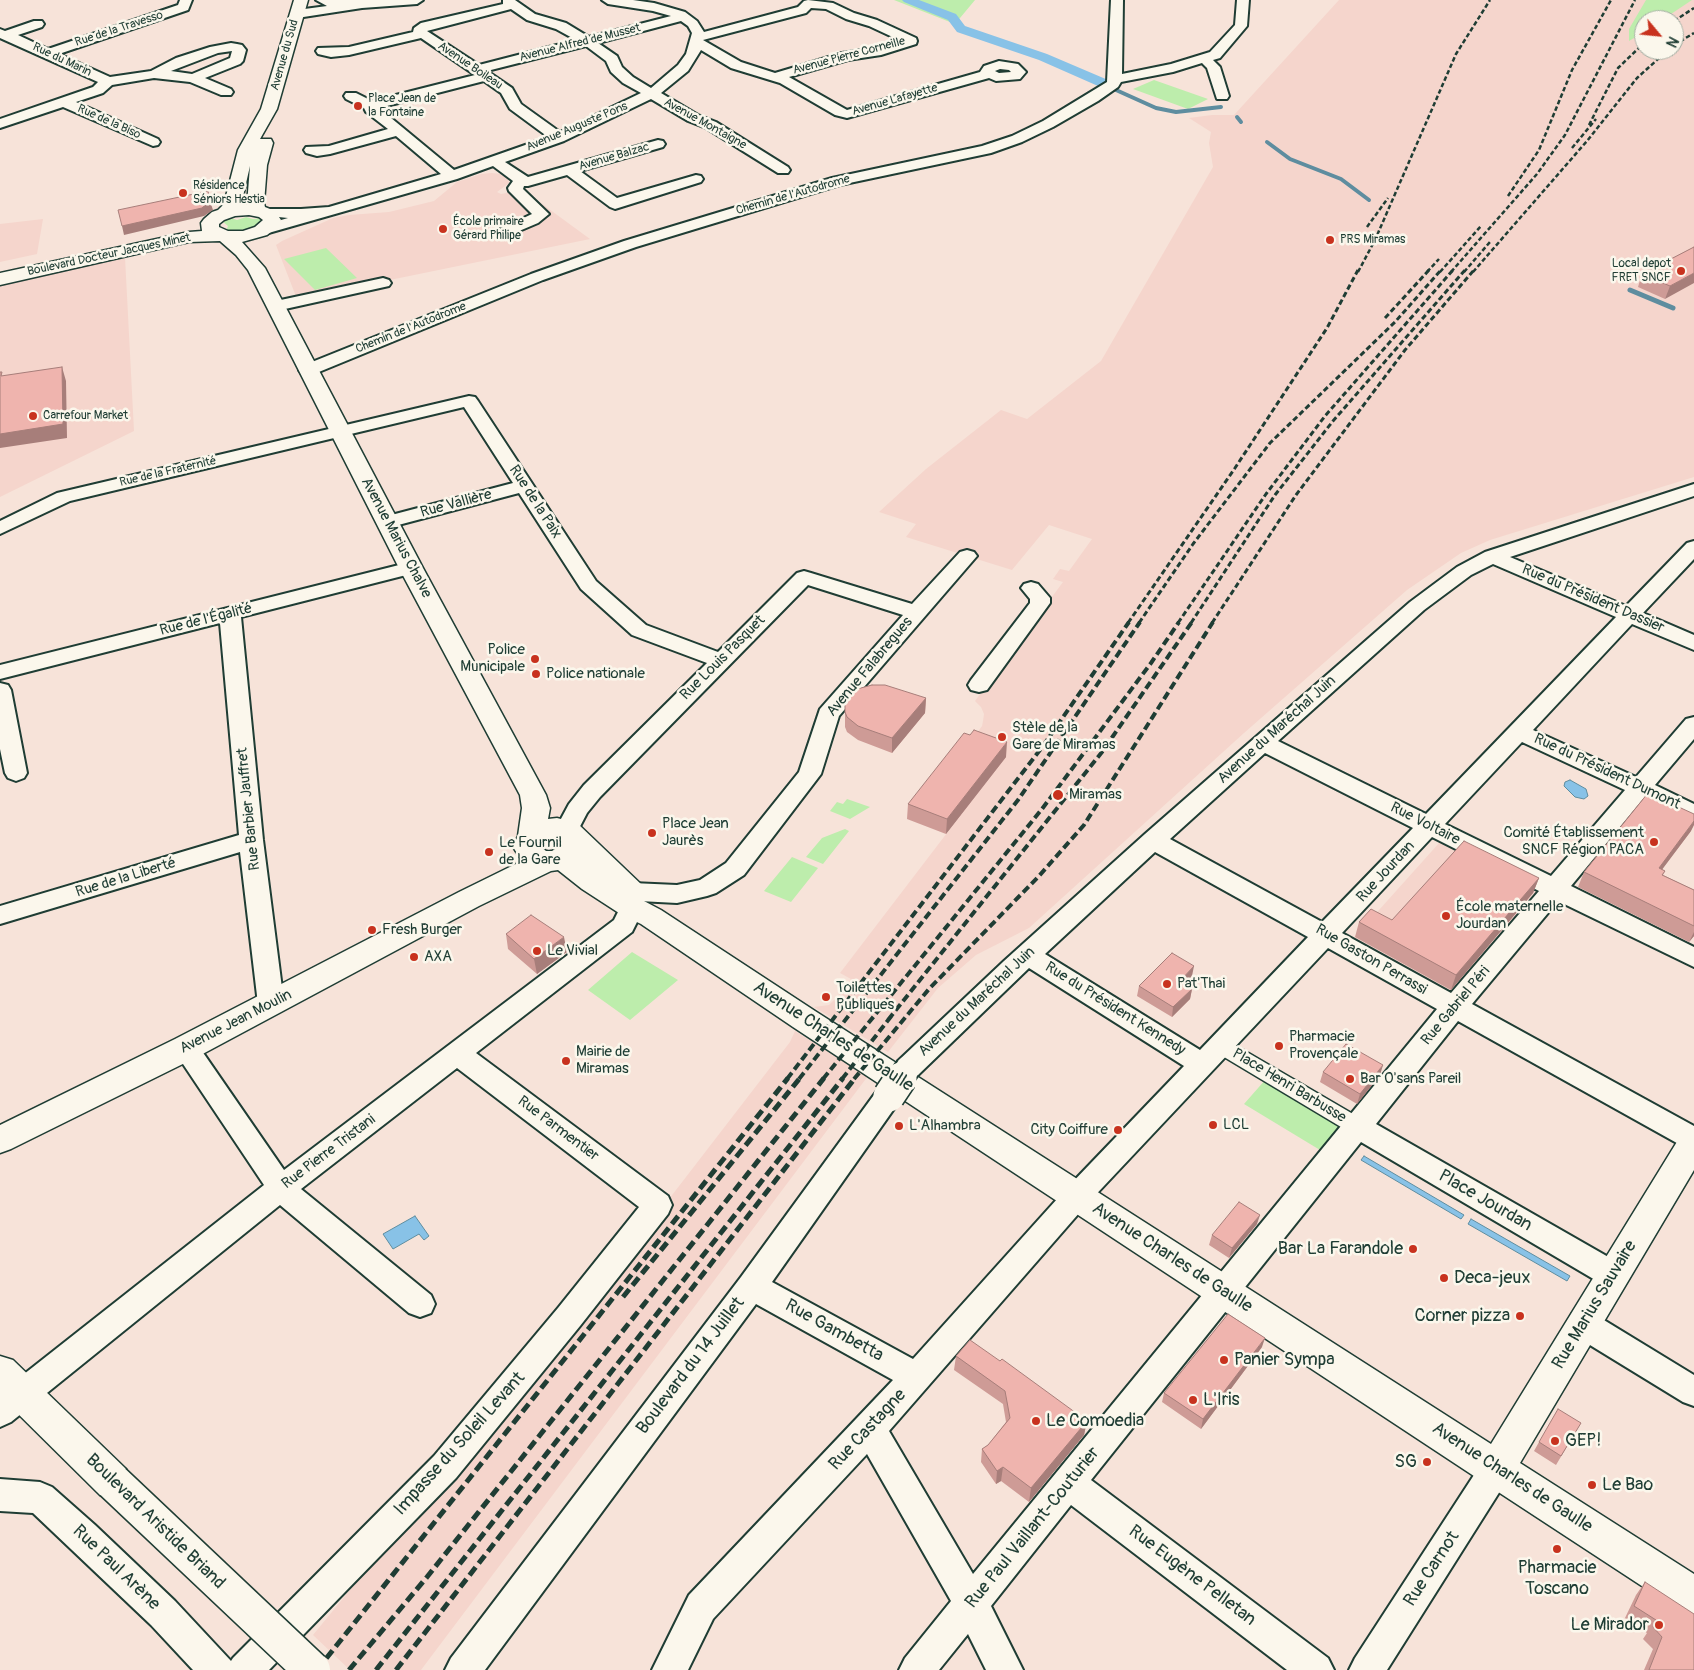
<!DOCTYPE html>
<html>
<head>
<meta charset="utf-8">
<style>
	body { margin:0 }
	#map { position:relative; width:1694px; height:1670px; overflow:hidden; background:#f7e3d9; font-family:Pangolin,sans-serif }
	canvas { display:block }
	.north { position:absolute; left:1634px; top:10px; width:50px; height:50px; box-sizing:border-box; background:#fbf7ec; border:1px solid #a3ada2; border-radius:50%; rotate:118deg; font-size:14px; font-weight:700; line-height:20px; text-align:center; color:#1f3d34 }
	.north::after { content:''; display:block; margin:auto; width:18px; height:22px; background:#c8321e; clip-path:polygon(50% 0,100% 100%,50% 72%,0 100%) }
</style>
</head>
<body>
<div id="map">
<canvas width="1694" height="1670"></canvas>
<div class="north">N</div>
</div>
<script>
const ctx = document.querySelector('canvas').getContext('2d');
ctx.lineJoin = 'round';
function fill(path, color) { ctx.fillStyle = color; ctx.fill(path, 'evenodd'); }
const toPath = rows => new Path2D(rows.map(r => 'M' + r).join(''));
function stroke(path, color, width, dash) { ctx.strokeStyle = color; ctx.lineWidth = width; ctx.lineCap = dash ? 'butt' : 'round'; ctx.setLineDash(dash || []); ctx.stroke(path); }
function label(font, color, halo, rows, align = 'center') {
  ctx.font = font + ' Pangolin,sans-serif'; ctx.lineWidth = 5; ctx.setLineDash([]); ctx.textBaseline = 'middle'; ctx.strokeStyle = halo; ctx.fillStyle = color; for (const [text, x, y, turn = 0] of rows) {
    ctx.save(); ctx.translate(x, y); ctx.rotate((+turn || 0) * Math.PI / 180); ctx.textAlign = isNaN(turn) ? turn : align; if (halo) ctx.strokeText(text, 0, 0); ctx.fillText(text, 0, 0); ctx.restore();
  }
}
fill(toPath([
	[1339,0,1694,0,1694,477,1490,540,1461,553,1407,590,1244,733,1029,928,976,955,938,988,888,1052,814,1007,829,1005,837,997,851,979,840,973,1005,757,969,744,982,726,983,721,984,714,981,707,975,701,1063,582,1053,579,1060,569,1069,571,1092,539,1049,525,1012,570,906,537,916,524,879,512,926,469,1001,410,1027,419,1101,361,1213,167,1209,143,1211,132,1189,118,1212,115,1234,115],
	[1644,20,1674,20,1674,50,1644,50],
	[492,173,501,174,508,178,509,183,497,192,501,194,523,190,590,239,297,299,276,245,282,241,333,218,349,215,389,212,434,201,457,182,481,174],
	[43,219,37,254,0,262,0,224],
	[125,257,134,431,0,497,0,286],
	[1440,842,1538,892,1453,994,1353,939],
	[795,1031,868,1076,421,1670,350,1670,313,1635,639,1238,790,1042]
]), '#f5d5cc');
fill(toPath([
	[894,0,975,0,955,24],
	[1646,0,1692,0,1662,20,1644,20,1644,32,1629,41,1629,29],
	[1154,80,1208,99,1188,109,1133,89],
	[228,217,237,220,246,217,253,219,262,218,263,222,255,229,226,231,228,226,222,221],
	[326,248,357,278,315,290,284,259],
	[847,799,870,807,850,819,830,811,837,802,843,804],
	[845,829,849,831,823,864,806,857,822,838],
	[792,857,818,868,791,902,764,891],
	[632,952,678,980,630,1020,588,990],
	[1266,1079,1341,1124,1320,1150,1244,1104]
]), '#bdedac');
const water = toPath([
	[1570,780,1586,789,1588,796,1584,799,1575,797,1564,786,1565,782,1570,780],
	[1364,1156,1464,1215,1461,1219,1361,1160,1364,1156],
	[415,1216,429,1236,424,1240,419,1234,393,1249,383,1234,415,1216],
	[1471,1219,1570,1276,1567,1281,1468,1224,1471,1219]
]);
fill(water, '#88c2e7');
stroke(water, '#5e8d9f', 1);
stroke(toPath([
	[1116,90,1156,108,1176,112,1221,107],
	[1237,117,1241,122],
	[1267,142,1290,159,1341,179,1369,200]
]), '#5e8d9f', 4);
stroke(toPath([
	[1630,290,1673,308]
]), '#5e8d9f', 5);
fill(toPath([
	[902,0,919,0,956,14,965,26,1047,54,1108,80,1109,83,1108,86,1098,86,1039,60,957,32,948,20,904,2,902,0]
]), '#88c2e7');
const pedestrian = toPath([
	[1221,1038,1228,1041,1365,1121,1368,1127,1365,1133,1358,1135,1351,1133,1214,1051,1211,1046,1214,1041,1221,1038]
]);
const minor = toPath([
	[180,0,192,0,188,10,59,54,110,77,151,71,176,58,210,47,231,43,237,44,242,45,246,50,243,61,240,64,205,78,231,89,233,92,231,95,221,95,190,82,154,78,112,85,103,93,76,102,158,139,160,142,158,145,153,146,63,107,0,128,0,119,93,87,98,82,0,38,0,29,5,31,34,21,42,21,44,24,42,27,18,35,48,49,175,6,178,5,180,0],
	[232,51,230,58,192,74,171,71,218,53,232,51],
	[316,0,423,0,417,4,362,8,297,18,291,14,297,10,327,6,316,0],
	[503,0,515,0,535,14,566,23,589,37,671,16,653,11,608,4,602,0,633,0,654,3,685,12,697,21,704,32,798,7,804,1,808,0,833,3,854,13,877,20,916,38,917,41,916,44,881,55,848,60,789,77,847,110,980,72,984,66,999,61,1018,64,1026,72,1020,79,996,81,989,78,847,118,835,115,780,83,731,68,701,50,688,71,661,93,698,115,716,122,788,167,790,170,788,173,778,173,706,128,688,121,651,99,564,141,505,162,528,177,658,140,663,141,665,144,663,147,580,171,617,198,696,175,701,176,703,179,701,182,615,209,610,207,567,175,528,186,524,186,523,189,549,214,538,223,505,237,500,235,497,232,500,229,532,214,509,191,508,188,513,181,493,166,457,179,335,214,265,234,260,232,257,229,260,226,288,218,259,215,256,212,259,209,301,209,329,207,441,174,396,136,330,154,317,156,306,153,304,150,306,147,329,146,388,129,366,112,364,108,346,99,344,96,346,93,356,93,372,101,475,75,421,38,349,55,331,57,318,54,316,51,318,48,349,47,413,32,414,28,421,23,503,4,503,0],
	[811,8,826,9,846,19,869,26,899,40,874,48,842,53,775,73,741,62,703,40,806,13,811,8],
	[511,9,527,20,556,29,576,40,479,65,427,31,511,9],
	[681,21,688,26,692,33,686,54,678,65,651,88,633,77,622,67,617,56,598,43,681,21],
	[586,46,606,61,611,72,623,83,641,93,560,132,521,104,512,88,487,71,586,46],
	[1000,69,1009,70,1011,72,999,73,995,71,1000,69],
	[484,81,501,93,510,109,548,137,454,170,379,108,484,81],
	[1111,0,1123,0,1122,74,1171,64,1210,52,1235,25,1237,0,1249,0,1247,26,1220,58,1213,60,1220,67,1229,96,1227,99,1217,99,1207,68,1202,63,1173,72,1121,82,1118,87,1098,101,1053,127,1022,142,991,153,840,185,636,247,543,280,314,374,308,375,302,374,299,370,302,366,531,274,624,241,832,178,982,146,1012,136,1043,121,1107,82,1111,0],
	[383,278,389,280,391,283,389,286,276,311,270,310,268,306,270,302,276,301,383,278],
	[469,396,475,397,478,401,596,581,646,625,718,652,797,573,804,571,811,573,912,604,960,552,967,550,974,552,977,556,839,716,821,774,744,875,716,893,707,896,677,903,639,901,644,908,632,932,476,1053,668,1196,672,1205,668,1214,580,1326,456,1478,269,1670,193,1670,151,1625,33,1513,0,1511,0,1479,40,1482,52,1487,95,1525,175,1601,231,1661,233,1658,434,1456,558,1308,639,1207,457,1068,301,1189,431,1295,435,1304,431,1313,420,1317,409,1313,280,1205,11,1422,0,1427,0,1393,264,1185,177,1055,173,1048,177,1041,186,1038,195,1041,284,1170,614,920,623,902,629,900,606,894,603,888,606,882,615,879,632,883,677,885,700,880,726,863,799,772,820,709,903,615,808,585,600,797,587,813,575,836,567,838,559,836,555,830,569,804,584,785,707,663,632,635,581,589,519,493,387,528,380,526,377,522,380,518,513,483,464,407,70,501,0,534,0,521,57,493,469,396],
	[1694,484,1694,496,1510,557,1626,606,1687,543,1694,541,1694,559,1643,613,1694,635,1694,650,1632,624,1533,730,1636,777,1686,719,1694,717,1694,739,1655,785,1694,804,1694,821,1643,799,1571,886,1694,947,1694,967,1558,901,1472,1004,1694,1126,1694,1150,1684,1147,1458,1021,1376,1124,1624,1266,1628,1275,1624,1284,1613,1288,1602,1284,1361,1142,1091,1480,1328,1658,1334,1670,1287,1670,1071,1505,991,1606,1023,1670,986,1670,968,1634,939,1670,899,1670,905,1658,951,1601,867,1454,713,1619,688,1670,652,1670,689,1595,893,1380,756,1304,485,1670,445,1670,451,1658,741,1277,879,1088,889,1085,899,1088,903,1096,772,1282,913,1359,1067,1188,1184,1066,1029,968,918,1075,908,1079,898,1075,895,1068,898,1061,1004,961,1145,834,1410,602,1457,567,1485,552,1694,484],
	[1493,564,1616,617,1426,814,1278,741,1424,610,1471,575,1493,564],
	[1522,742,1625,790,1551,876,1445,824,1522,742],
	[1265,753,1413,828,1322,922,1170,839,1265,753],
	[1432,837,1539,891,1451,993,1342,933,1432,837],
	[1155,852,1308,937,1200,1050,1045,954,1155,852],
	[1328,948,1437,1009,973,1574,889,1431,1087,1204,1328,948],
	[411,562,418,564,421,568,418,572,241,617,263,840,284,1004,280,1011,271,1014,262,1011,258,1004,240,852,0,924,0,906,239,835,220,623,0,679,0,665,411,562],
	[1031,582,1038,584,1050,598,1050,603,987,690,979,692,971,690,968,685,971,680,1030,603,1030,599,1021,588,1024,584,1031,582],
	[0,683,8,685,11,690,27,773,24,778,16,781,8,778,5,773,0,749,0,683],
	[1583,1310,1594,1314,1694,1375,1694,1406,1683,1402,1572,1334,1568,1324,1572,1314,1583,1310],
	[1496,1454,1507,1458,1512,1469,1507,1480,1387,1670,1349,1670,1355,1658,1485,1458,1496,1454]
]);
const secondary = toPath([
	[294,0,308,0,277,109,260,139,271,139,273,143,267,165,264,203,265,207,275,211,281,220,276,228,267,235,242,242,265,268,423,568,546,795,550,808,548,819,557,818,577,823,644,887,648,894,644,901,661,910,815,1011,1491,1444,1683,1132,1694,1128,1694,1170,1520,1463,1694,1574,1694,1617,1680,1611,1483,1482,793,1027,641,924,622,915,582,889,558,870,551,871,479,906,197,1057,11,1149,0,1153,0,1125,175,1039,459,892,522,861,513,847,518,836,522,808,520,795,399,568,248,270,236,255,220,241,189,242,0,285,0,273,189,232,202,231,201,223,204,219,212,212,218,210,224,204,238,150,261,109,294,0],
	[250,166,247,205,241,205,250,166],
	[249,215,259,217,263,220,255,227,243,231,228,231,219,227,219,224,224,220,235,216,249,215],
	[550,837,557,837,562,841,560,846,552,851,546,851,541,847,543,842,550,837]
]);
const primary = toPath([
	[0,1356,13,1360,126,1469,132,1482,126,1495,113,1500,100,1495,0,1396,0,1356]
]);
stroke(pedestrian, '#1f3d34', 3);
stroke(minor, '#1f3d34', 4);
stroke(secondary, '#1f3d34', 3);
stroke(primary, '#1f3d34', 3);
fill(pedestrian, '#fbf7ec');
fill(minor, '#fbf7ec');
fill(secondary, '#fbf7ec');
fill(primary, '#fbf7ec');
stroke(toPath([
	[1674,21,1694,8],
	[1674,45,1694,33],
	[1589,125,1618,68,1644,43],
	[1572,148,1596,119],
	[1508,196,1539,150,1572,70,1611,0],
	[1367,227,1388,198],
	[1358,272,1375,240,1456,54,1490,0],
	[1427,272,1439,259],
	[1440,272,1481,226],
	[1451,272,1537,174,1565,135,1635,0],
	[1464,272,1490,242],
	[1473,272,1587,141,1637,78,1668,50]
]), '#1f3d34', 2.5, [4.5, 2.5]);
stroke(toPath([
	[1385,318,1429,270],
	[1128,623,1235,468,1327,328,1358,270],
	[1139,623,1193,544,1270,443,1395,322,1441,270],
	[1178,623,1266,494,1325,416,1453,270],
	[1191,623,1275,495,1333,421,1465,270],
	[1212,623,1296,495,1405,350,1474,270]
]), '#1f3d34', 3, [5.5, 3]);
stroke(toPath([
	[888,1020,1102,752,1192,622],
	[787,1079,1043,746,1129,622],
	[799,1079,1018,800,1140,622],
	[823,1079,1042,809,1151,663,1179,622],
	[842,1079,893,1014],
	[854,1079,929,989,1039,876,1084,825,1213,622]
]), '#1f3d34', 4, [8, 4]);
stroke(toPath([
	[623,1297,800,1078],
	[317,1670,788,1078],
	[349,1670,427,1577,824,1078],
	[376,1670,843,1078],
	[396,1670,855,1078]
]), '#1f3d34', 5, [10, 5]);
const minorBridgeFar1 = toPath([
	[900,1079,908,1068]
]);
const minorBridge = toPath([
	[889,1096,901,1078]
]);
const primaryBridge = toPath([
	[113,1482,312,1670]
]);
stroke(minorBridgeFar1, '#1f3d34', 28, []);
stroke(minorBridge, '#1f3d34', 34, []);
stroke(primaryBridge, '#1f3d34', 39, []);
stroke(minorBridgeFar1, '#fbf7ec', 24);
stroke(minorBridge, '#fbf7ec', 31);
stroke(primaryBridge, '#fbf7ec', 36);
fill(toPath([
	[1694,247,1665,299,1638,287,1642,274],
	[926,698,925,713,892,753,858,740,847,732,845,727,845,702],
	[970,735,1006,757,946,834,907,819,908,804],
	[1691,831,1662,869,1665,871,1663,875,1694,890,1694,936,1689,942,1578,887,1584,872],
	[1539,878,1533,893,1451,990,1355,937,1359,922,1392,920],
	[506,934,567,952,537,974,508,949],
	[1192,976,1184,985,1192,989,1190,999,1172,1017,1137,996,1139,986],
	[1323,1072,1380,1075,1357,1104,1320,1082],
	[1257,1224,1229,1258,1209,1245,1212,1235],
	[1262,1347,1201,1429,1162,1402,1164,1393],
	[956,1356,1087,1421,1084,1435,1029,1502,1001,1481,996,1484,981,1462,982,1449,988,1445,1006,1422,1003,1404,954,1370],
	[1581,1423,1556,1465,1534,1451,1539,1442],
	[1645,1582,1694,1670,1644,1670,1653,1649,1643,1639,1647,1633,1625,1618,1636,1595]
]), '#ce9b96');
fill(toPath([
	[210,201,213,210,204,216,124,235,122,226],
	[1694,273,1694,283,1665,299,1670,286],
	[62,367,66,381,67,438,0,448,0,434],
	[926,698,925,713,892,753,892,738],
	[1007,742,1006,757,946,834,947,819],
	[1694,821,1694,825,1691,831,1652,883,1659,868],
	[1539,878,1533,893,1451,990,1456,975],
	[1694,932,1694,936,1689,942],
	[564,937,567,952,537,974,534,959],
	[1194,966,1192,976,1177,992,1179,982],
	[1192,989,1190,999,1172,1017,1173,1007],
	[1383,1065,1380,1075,1357,1104,1360,1094],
	[1260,1215,1257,1224,1229,1258,1232,1248],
	[1265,1338,1262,1347,1201,1429,1203,1419],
	[1087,1421,1084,1435,1029,1502,1031,1488],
	[1003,1467,1001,1481,996,1484,997,1471]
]), '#a77e7a');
const building = toPath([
	[208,191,210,201,202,208,122,226,118,210,208,191],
	[1694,247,1694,273,1670,286,1642,274,1694,247],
	[62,367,63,424,0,434,0,372,2,372,1,376,62,367],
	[872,685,885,685,926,698,892,738,858,726,847,717,845,712,845,702,849,695,857,689,872,685],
	[974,730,1007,742,947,819,908,804,964,733,970,735,974,730],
	[1648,793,1694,814,1694,821,1659,868,1665,871,1662,875,1694,890,1694,926,1584,872,1648,793],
	[1464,841,1539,878,1456,975,1359,922,1371,909,1392,920,1464,841],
	[531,915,564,937,534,959,506,934,531,915],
	[1172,953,1194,966,1179,982,1192,989,1173,1007,1139,986,1172,953],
	[1346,1044,1383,1065,1360,1094,1323,1072,1346,1044],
	[1239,1202,1260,1215,1232,1248,1212,1235,1239,1202],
	[1228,1314,1265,1338,1203,1419,1164,1393,1228,1314],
	[970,1340,1000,1361,1002,1359,1087,1421,1031,1488,1003,1467,997,1471,982,1449,988,1445,1010,1418,1005,1391,956,1356,970,1340],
	[1558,1409,1581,1423,1561,1456,1539,1442,1558,1409],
	[1645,1582,1694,1614,1694,1670,1649,1670,1662,1637,1653,1627,1656,1620,1634,1606,1645,1582]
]);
fill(building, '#efb4ae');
stroke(building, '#a77e7a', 1);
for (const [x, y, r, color] of [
	[358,106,5,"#c8321e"],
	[183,193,5,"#c8321e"],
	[443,229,5,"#c8321e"],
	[1330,240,5,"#c8321e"],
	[1681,271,5,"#c8321e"],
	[33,416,5,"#c8321e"],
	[535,659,5,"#c8321e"],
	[536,674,5,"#c8321e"],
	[1002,737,5,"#c8321e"],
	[1058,795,6,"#c8321e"],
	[652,833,5,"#c8321e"],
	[1654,842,5,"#c8321e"],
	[489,852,5,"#c8321e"],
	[1446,916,5,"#c8321e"],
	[372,930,5,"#c8321e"],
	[537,951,5,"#c8321e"],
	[414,957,5,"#c8321e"],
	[1167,984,5,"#c8321e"],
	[826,997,5,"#c8321e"],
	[1279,1046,5,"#c8321e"],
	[566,1061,5,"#c8321e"],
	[1350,1079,5,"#c8321e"],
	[1213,1125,5,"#c8321e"],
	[899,1126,5,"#c8321e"],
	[1118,1130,5,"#c8321e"],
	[1413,1249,5,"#c8321e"],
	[1444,1278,5,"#c8321e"],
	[1520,1316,5,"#c8321e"],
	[1224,1360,5,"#c8321e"],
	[1193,1400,5,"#c8321e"],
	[1036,1421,5,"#c8321e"],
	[1555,1441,5,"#c8321e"],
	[1427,1462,5,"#c8321e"],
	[1592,1485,5,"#c8321e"],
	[1557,1549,5,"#c8321e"],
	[1659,1625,5,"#c8321e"]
]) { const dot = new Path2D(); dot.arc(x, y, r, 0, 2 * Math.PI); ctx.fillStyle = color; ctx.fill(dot); stroke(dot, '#fbf7ec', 2); }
label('12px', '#1f3d34', '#fbf7ec', [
	["Rue de la Travesso",119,29,-18],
	["Avenue Alfred de Musset",580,43,-14],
	["Avenue du Sud",285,55,-74],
	["Avenue Pierre Corneille",849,56,-15],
	["Rue du Marin",62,60,25],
	["Avenue Boileau",470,66,34],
	["Avenue Lafayette",895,100,-16],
	["Rue de la Biso",109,122,24],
	["Avenue Montaigne",705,124,29],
	["Avenue Auguste Pons",577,127,-23],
	["Avenue Balzac",614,157,-16],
	["Chemin de l'Autodrome",793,195,-16],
	["Boulevard Docteur Jacques Minet",109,255,-12],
	["Chemin de l'Autodrome",411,328,-22],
	["Rue de la Fraternité",168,472,-13]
]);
label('12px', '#1f3d34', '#fbf7ec', [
	["Place Jean de",368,99],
	["la Fontaine",368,113],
	["Résidence",193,186],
	["Séniors Hestia",193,200],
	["École primaire",453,222],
	["Gérard Philipe",453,236],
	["PRS Miramas",1340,240],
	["Local depot",1671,264,"right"],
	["FRET SNCF",1671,278,"right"],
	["Carrefour Market",43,416]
], 'left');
label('15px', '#1f3d34', '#fbf7ec', [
	["Rue de la Paix",535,502,57],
	["Rue Vallière",456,504,-15],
	["Avenue Marius Chalve",396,538,62],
	["Rue du Président Dassier",1593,599,23],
	["Rue de l'Égalité",206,620,-14],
	["Rue Louis Pasquet",723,658,-45],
	["Avenue Falabregues",870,667,-50],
	["Avenue du Maréchal Juin",1277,730,-42],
	["Rue du Président Dumont",1607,772,25],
	["Rue Barbier Jauffret",249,809,-96],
	["Rue Voltaire",1425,824,27],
	["Rue Jourdan",1386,872,-47],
	["Rue de la Liberté",126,878,-17],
	["Rue Gaston Perrassi",1371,960,30],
	["Avenue du Maréchal Juin",977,1002,-43],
	["Rue Gabriel Péri",1456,1006,-50],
	["Rue du Président Kennedy",1115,1009,32],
	["Avenue Jean Moulin",236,1022,-27],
	["Place Henri Barbusse",1289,1086,31],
	["Rue Parmentier",558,1129,37],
	["Rue Pierre Tristani",329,1152,-37]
]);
label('15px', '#1f3d34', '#fbf7ec', [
	["Police",525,650,"right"],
	["Municipale",525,667,"right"],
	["Police nationale",546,674],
	["Stèle de la",1012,728],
	["Gare de Miramas",1012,745],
	["Miramas",1069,795],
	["Place Jean",662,824],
	["Jaurès",662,841],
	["Comité Établissement",1644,833,"right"],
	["SNCF Région PACA",1644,850,"right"],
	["Le Fournil",499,843],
	["de la Gare",499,860],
	["École maternelle",1456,907],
	["Jourdan",1456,924],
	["Fresh Burger",382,930],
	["Le Vivial",547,951],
	["AXA",424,957],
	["Pat'Thai",1177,984],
	["Toilettes",836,988],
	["Publiques",836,1005],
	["Pharmacie",1289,1037],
	["Provençale",1289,1054],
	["Mairie de",576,1052],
	["Miramas",576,1069],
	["Bar O'sans Pareil",1360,1079],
	["LCL",1223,1125],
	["L'Alhambra",909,1126],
	["City Coiffure",1108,1130,"right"]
], 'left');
label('18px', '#1f3d34', '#fbf7ec', [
	["Avenue Charles de Gaulle",833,1037,33],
	["Place Jourdan",1485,1201,30],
	["Avenue Charles de Gaulle",1172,1258,33],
	["Rue Marius Sauvaire",1595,1305,-59],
	["Rue Gambetta",834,1331,29],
	["Boulevard du 14 Juillet",691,1366,-53],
	["Rue Castagne",868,1430,-47],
	["Impasse du Soleil Levant",460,1444,-48],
	["Avenue Charles de Gaulle",1512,1478,33],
	["Boulevard Aristide Briand",155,1522,44],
	["Rue Paul Vaillant-Couturier",1033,1528,-51],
	["Rue Paul Arène",116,1568,44],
	["Rue Carnot",1432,1569,-57],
	["Rue Eugène Pelletan",1192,1576,37]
]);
label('18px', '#1f3d34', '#fbf7ec', [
	["Bar La Farandole",1403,1249,"right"],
	["Deca-jeux",1454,1278],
	["Corner pizza",1510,1316,"right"],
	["Panier Sympa",1234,1360],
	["L'Iris",1203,1400],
	["Le Comoedia",1046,1421],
	["GEP!",1565,1441],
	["SG",1417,1462,"right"],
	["Le Bao",1602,1485],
	["Pharmacie",1557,1568,"center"],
	["Toscano",1557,1589,"center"],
	["Le Mirador",1649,1625,"right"]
], 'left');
</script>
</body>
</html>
